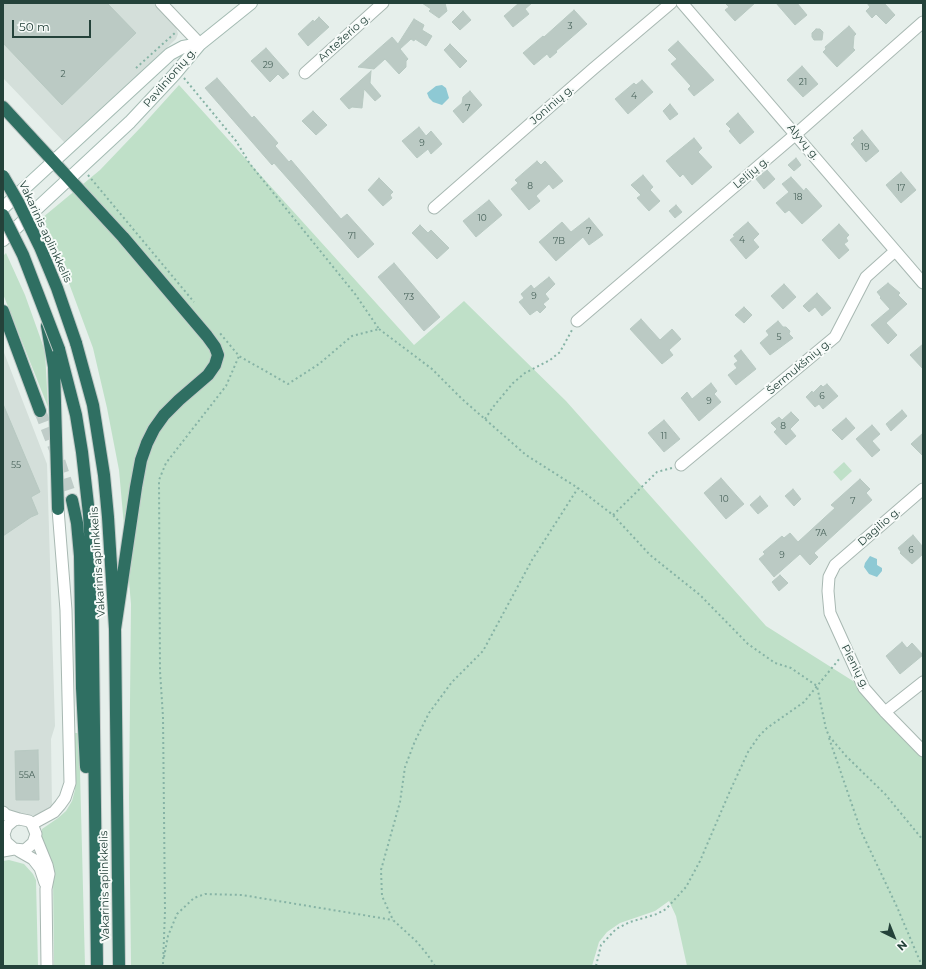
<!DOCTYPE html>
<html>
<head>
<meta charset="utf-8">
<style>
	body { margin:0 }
	#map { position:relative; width:926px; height:969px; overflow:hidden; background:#e6efeb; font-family:Montserrat,sans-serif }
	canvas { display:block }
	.frame { position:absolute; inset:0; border:4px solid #24423a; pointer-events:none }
	.north { position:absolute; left:874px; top:917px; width:40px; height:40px; -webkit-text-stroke:3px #f7fbf9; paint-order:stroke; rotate:137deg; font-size:11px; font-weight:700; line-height:16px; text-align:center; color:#24423a }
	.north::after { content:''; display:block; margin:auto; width:14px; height:18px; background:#24423a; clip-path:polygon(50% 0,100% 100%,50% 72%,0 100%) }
	.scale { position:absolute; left:12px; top:20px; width:79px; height:18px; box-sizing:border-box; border:2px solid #24423a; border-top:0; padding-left:5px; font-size:12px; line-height:14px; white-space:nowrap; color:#24423a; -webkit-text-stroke:3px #f7fbf9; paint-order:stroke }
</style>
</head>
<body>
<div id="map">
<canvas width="926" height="969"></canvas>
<div class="frame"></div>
<div class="north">N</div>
<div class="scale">50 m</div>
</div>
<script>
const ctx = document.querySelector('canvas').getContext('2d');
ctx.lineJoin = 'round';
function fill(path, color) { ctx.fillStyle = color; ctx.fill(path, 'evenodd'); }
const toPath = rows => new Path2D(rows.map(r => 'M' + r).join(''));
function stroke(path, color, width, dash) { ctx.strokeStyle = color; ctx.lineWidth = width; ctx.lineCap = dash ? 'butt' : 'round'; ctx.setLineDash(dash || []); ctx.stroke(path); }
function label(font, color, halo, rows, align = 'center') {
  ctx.font = font + ' Montserrat,sans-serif'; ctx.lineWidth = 4; ctx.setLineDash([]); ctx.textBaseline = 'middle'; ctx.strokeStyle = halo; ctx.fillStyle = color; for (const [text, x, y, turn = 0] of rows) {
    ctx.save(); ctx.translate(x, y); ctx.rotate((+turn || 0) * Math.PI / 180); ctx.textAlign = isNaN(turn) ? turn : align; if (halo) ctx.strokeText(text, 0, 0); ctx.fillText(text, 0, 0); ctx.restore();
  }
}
fill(toPath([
	[3,3,153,3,176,27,178,34,176,39,65,143,3,78],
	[3,350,47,464,55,726,51,739,52,807,39,815,28,816,3,809]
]), '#d4dfda');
fill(toPath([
	[179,85,414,345,464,301,566,401,766,626,864,688,923,751,923,966,687,966,676,916,669,901,655,911,620,923,607,932,599,942,592,966,131,966,129,797,131,604,119,470,107,408,93,348,60,259,42,218,100,170,142,126],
	[6,253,25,295,45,351,48,407,3,294,3,256],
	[844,462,852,471,841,481,833,472],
	[74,733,79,733,85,966,54,966,53,877,42,845,42,829,58,818,66,811,72,801,75,790],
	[9,860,24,864,33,874,36,880,38,966,3,966,3,861]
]), '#bfe0c8');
fill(toPath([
	[442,85,446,88,449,98,442,105,433,102,429,98,427,93,436,86],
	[870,556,877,559,877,565,882,568,882,571,877,577,869,574,864,567,865,563]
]), '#8ec9d4');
const building = toPath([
	[3,3,107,3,136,33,62,105,3,43,3,3],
	[422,3,445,3,447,11,439,18,429,11,431,9,422,3],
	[519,3,532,3,525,9,529,14,513,27,504,16,519,3],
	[725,3,755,3,735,21,725,10,729,7,725,3],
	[776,3,797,3,807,15,795,25,776,3],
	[867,3,884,3,895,15,886,24,876,14,872,18,866,11,870,7,867,3],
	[574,10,587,24,556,51,557,52,550,58,547,54,534,65,523,53,543,36,544,37,574,10],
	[463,11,471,20,460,30,452,22,463,11],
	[319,17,329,27,308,46,298,34,313,20,314,22,319,17],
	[414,19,424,25,422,30,432,36,426,46,415,39,414,41,411,39,400,49,408,59,406,61,406,67,399,74,385,59,374,69,358,67,392,37,398,44,414,19],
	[849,26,856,34,854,36,853,48,855,50,837,67,823,52,826,49,825,47,849,26],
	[816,29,820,29,823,32,822,40,814,40,812,37,812,33,816,29],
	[678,41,714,80,694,96,688,89,691,86,671,64,677,59,668,50,678,41],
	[450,44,467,61,460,68,444,50,450,44],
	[266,48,289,74,283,79,278,74,270,82,251,61,266,48],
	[802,66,818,84,803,97,787,80,802,66],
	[371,71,370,83,381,96,375,101,364,89,362,108,352,107,349,109,340,99,371,71],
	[217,78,252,118,254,116,278,143,275,146,289,162,291,160,341,219,347,214,374,244,358,258,274,163,272,165,205,88,217,78],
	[642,80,653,92,628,114,615,99,634,83,636,85,642,80],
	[470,91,482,105,463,123,453,111,462,103,463,97,470,91],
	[670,104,678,114,670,120,663,111,670,104],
	[313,111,327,125,316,135,302,121,313,111],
	[738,113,754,132,740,144,729,131,731,129,726,124,738,113],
	[419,127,426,136,431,131,442,144,431,154,428,149,417,158,402,141,419,127],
	[862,130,879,151,866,162,851,144,855,140,853,138,862,130],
	[694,138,702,148,698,152,712,167,692,185,683,174,680,177,666,161,694,138],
	[796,158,801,165,794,171,788,165,796,158],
	[537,161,541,165,545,161,563,181,553,189,549,184,536,196,540,201,529,210,511,189,518,183,515,180,537,161],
	[767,170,775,179,764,189,756,179,767,170],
	[901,172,916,190,901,203,886,185,901,172],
	[643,175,653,187,650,190,660,201,649,211,637,198,641,195,631,185,643,175],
	[791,177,804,191,806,188,822,206,802,224,789,210,785,213,776,203,789,192,782,184,791,177],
	[379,178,393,192,390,195,392,198,383,206,368,190,379,178],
	[489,200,502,215,476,237,463,221,489,200],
	[676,205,682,212,675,218,669,211,676,205],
	[589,218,603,235,589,245,583,237,556,261,539,242,562,222,571,232,589,218],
	[748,222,759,234,753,240,759,247,746,259,730,240,735,236,733,235,748,222],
	[839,224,849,235,846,238,848,241,844,244,849,250,839,259,822,240,839,224],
	[420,225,428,233,431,230,449,248,437,259,412,233,420,225],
	[394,263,440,317,424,331,378,277,394,263],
	[549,277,555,284,545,294,549,299,543,304,546,307,540,313,537,310,530,315,519,302,524,298,521,294,531,285,534,289,549,277],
	[888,283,900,293,898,295,907,304,886,323,897,335,888,344,871,325,890,309,880,298,881,297,877,292,888,283],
	[784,284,796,297,783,309,771,296,784,284],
	[817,293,831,308,822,316,815,307,809,312,803,306,817,293],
	[744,307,752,315,744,323,735,315,744,307],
	[641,319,660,340,672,329,681,339,669,350,673,355,662,364,630,329,641,319],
	[778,321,783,327,786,327,790,331,789,334,793,338,770,355,760,343,769,335,766,331,778,321],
	[923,344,923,369,910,355,923,344],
	[741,350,756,369,736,385,728,375,737,368,734,364,738,361,734,356,741,350],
	[711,383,717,391,714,394,721,402,699,421,681,398,687,392,692,399,711,383],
	[827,384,838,396,823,409,819,404,815,407,806,397,812,391,813,393,821,385,823,387,827,384],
	[3,404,40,492,31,497,38,514,31,517,3,536,3,404],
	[902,410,907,416,891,431,886,424,902,410],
	[791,412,799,420,790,429,796,436,786,445,774,432,777,429,771,423,779,417,782,420,791,412],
	[846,418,855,428,842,440,832,430,846,418],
	[664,420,680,439,664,452,648,433,664,420],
	[872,425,880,434,872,441,880,450,872,457,856,439,872,425],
	[923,433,923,456,911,444,923,433],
	[721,478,744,504,726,519,704,493,721,478],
	[860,479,870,489,866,493,872,500,814,553,818,557,810,565,800,554,774,577,759,559,765,554,763,552,782,536,784,538,790,533,798,542,835,508,831,505,860,479],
	[793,489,801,499,794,506,785,496,793,489],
	[760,496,768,506,758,514,750,505,760,496],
	[913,535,923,547,923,554,912,564,900,553,901,552,898,548,913,535],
	[780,575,788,583,779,591,772,582,780,575],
	[902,642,907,648,912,643,923,655,900,674,886,656,902,642],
	[38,750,39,800,16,800,15,751,38,750]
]);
fill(building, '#bbcac4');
stroke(building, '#b8c9c2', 1);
stroke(toPath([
	[40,411,59,460,72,500]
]), '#bfccc8', 12, [12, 6]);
const street = toPath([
	[161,3,200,44],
	[682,3,923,283],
	[305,73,383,3],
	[434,208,593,69,671,3],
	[577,321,796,134,923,22],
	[681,465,835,337,866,277,895,251],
	[923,489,835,565,829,577,828,591,830,613,864,688,885,712,923,751],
	[885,712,923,682],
	[3,812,6,815,19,819],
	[32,824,54,812,60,805,65,798,70,783,66,610,58,509],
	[36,838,47,865,49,874,46,889,47,966],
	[3,851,14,849,25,850,33,843,36,834,32,824,29,821,19,819,14,820,7,826,4,834,6,842,14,849],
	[19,851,33,859,40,868,45,883]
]);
const secondary = toPath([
	[3,208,170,54,183,47,200,44],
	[3,240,130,122,174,75,200,44,251,3]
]);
const highway = toPath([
	[3,107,123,237,207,336,215,347,218,355,215,365,208,375,179,400,164,415,154,429,147,443,141,460,136,487,115,629],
	[3,311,40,411],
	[47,326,54,367,58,509],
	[76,343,93,405,104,475,108,517,115,629,119,966],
	[59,349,76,415,82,452,89,514,92,568,97,966],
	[72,500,77,523,80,556,82,688,86,767]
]);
stroke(street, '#a8b8b2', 13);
stroke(secondary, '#a4bbb3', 14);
stroke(highway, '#c2cac8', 14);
stroke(toPath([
	[136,68,176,32],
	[184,78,236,141,250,164,355,294,379,329,352,336,319,364,288,384,239,356,219,332],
	[88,175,194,302],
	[379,329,432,369,462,399,526,455,578,488,613,515,650,555,700,595,748,644,775,663,791,668,817,686,826,729,829,736,846,756,885,794,923,840],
	[485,419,493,407,513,383,525,373,550,360,560,352,572,330],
	[613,515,657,472,672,468],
	[829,738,861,831,897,907,922,966],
	[164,957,168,936,177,914,194,898,205,894,242,895,393,920],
	[163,964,165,911,163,717,160,671,159,480,166,463,226,386,239,356],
	[435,966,427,954,416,941,393,920,382,896,381,870,400,802,405,767,415,741,429,713,452,682,483,651,532,560,578,488],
	[596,966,601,945,616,929,630,922,657,914,666,909,686,887,700,861,730,791,748,752,759,736,767,728,804,702,840,658]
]), '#86b3a5', 2, [2, 3]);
stroke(street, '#fff', 11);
stroke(secondary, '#fff', 12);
stroke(highway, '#2f6f62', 12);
const highwayBridge = toPath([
	[3,176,18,202,40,247,57,288,76,343],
	[3,215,23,255,59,349]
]);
stroke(highwayBridge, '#c2cac8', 14, []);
stroke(highwayBridge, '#2f6f62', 12);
label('9px', '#4a645c', null, [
	["3",570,26],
	["29",268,65],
	["2",63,74],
	["21",803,82],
	["4",634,96],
	["7",468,108],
	["9",422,143],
	["19",865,147],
	["8",530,186],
	["17",901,188],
	["18",798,197],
	["10",482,218],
	["7",589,231],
	["71",352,236],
	["4",742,240],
	["7B",559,241],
	["9",534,296],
	["73",409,297],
	["5",779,337],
	["6",822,396],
	["9",709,401],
	["8",783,426],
	["11",664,436],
	["55",16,465],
	["10",724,499],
	["7",853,501],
	["7A",821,533],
	["6",911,550],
	["9",782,555],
	["55A",27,775]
]);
label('11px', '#24423a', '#f7fbf9', [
	["Antežerio g.",344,38,-42],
	["Pavilnionių g.",170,78,-49],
	["Joninių g.",552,105,-41],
	["Alyvų g.",803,142,50],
	["Lelijų g.",751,173,-40],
	["Vakarinis aplinkkelis",45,232,65],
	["Šermukšnių g.",799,367,-40],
	["Dagilio g.",879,527,-41],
	["Vakarinis aplinkkelis",98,562,-94],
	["Pienių g.",855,667,63],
	["Vakarinis aplinkkelis",105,886,-91]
]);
</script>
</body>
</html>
